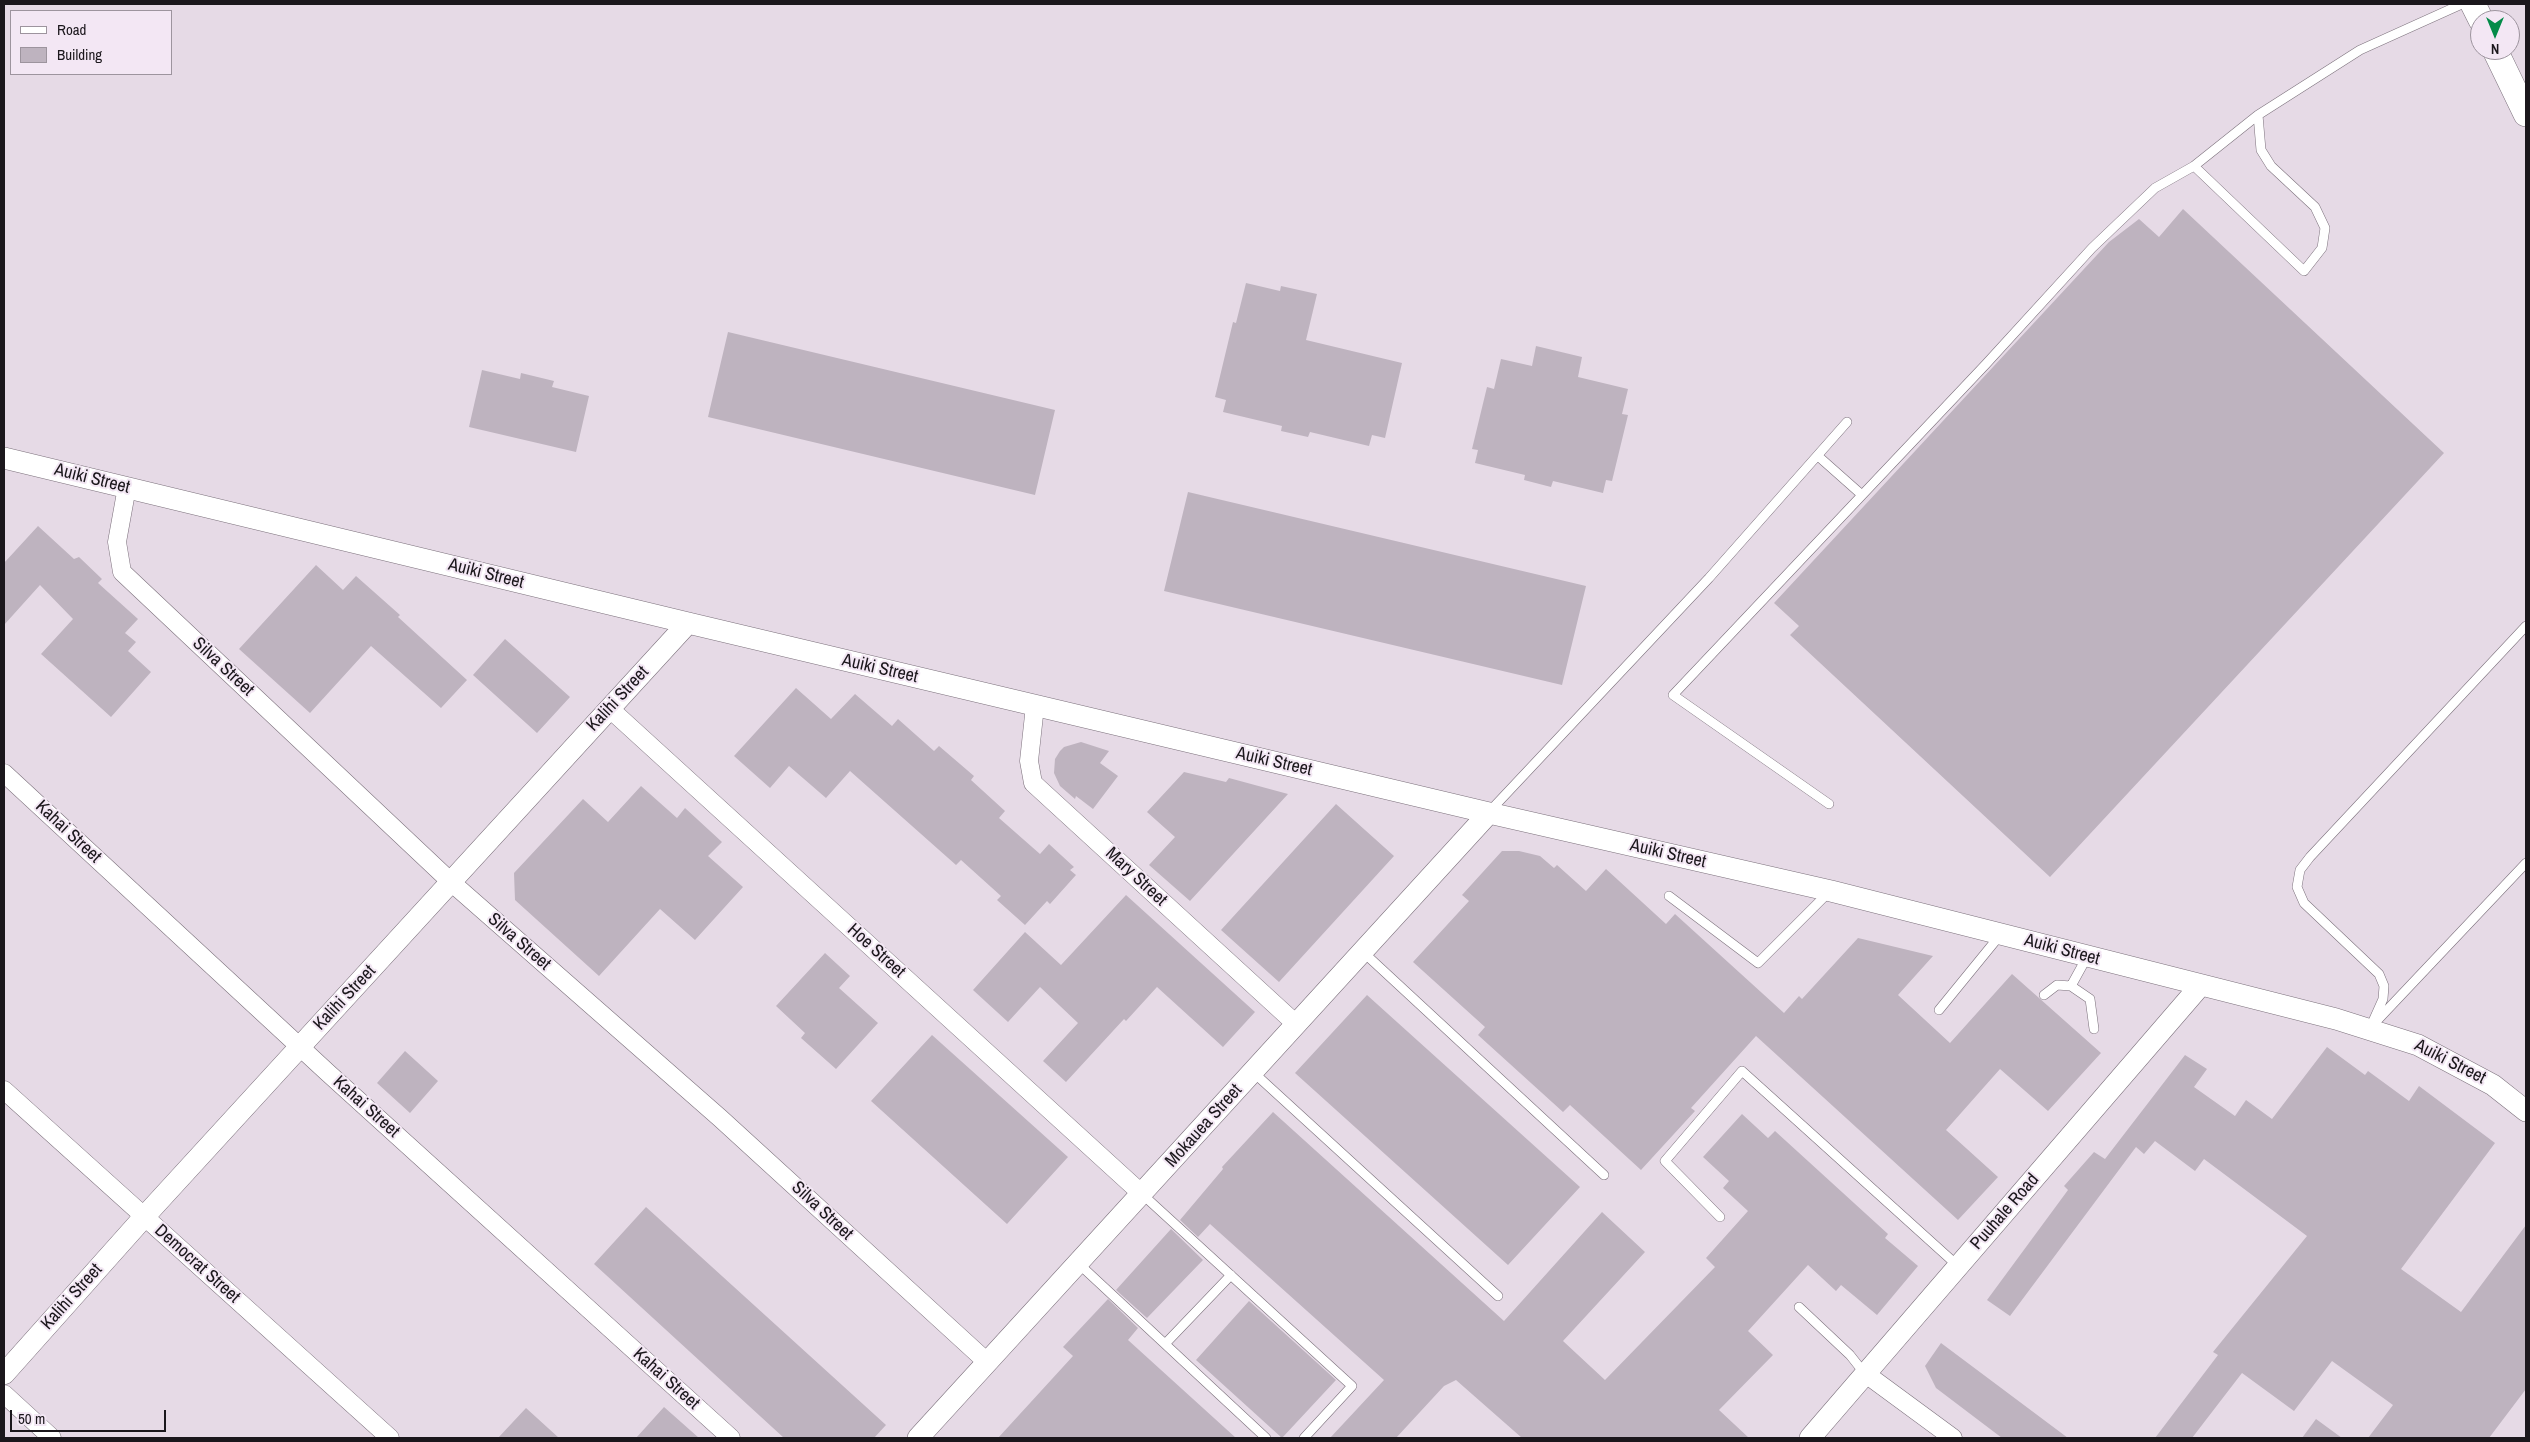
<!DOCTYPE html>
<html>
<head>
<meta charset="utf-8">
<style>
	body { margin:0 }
	#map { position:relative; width:2530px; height:1442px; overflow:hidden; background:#e6dae6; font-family:"Archivo Narrow",sans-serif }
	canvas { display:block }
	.frame { position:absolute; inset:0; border:5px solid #1b171c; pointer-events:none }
	.legend { position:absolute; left:10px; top:10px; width:162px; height:65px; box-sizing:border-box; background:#f3e7f4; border:1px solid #9d949e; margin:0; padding:6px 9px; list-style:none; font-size:15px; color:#1b171c }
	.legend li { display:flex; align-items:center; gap:10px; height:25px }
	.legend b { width:25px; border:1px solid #9d949e }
	.north { position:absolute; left:2470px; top:10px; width:50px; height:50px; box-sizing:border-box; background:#f3e7f4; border:1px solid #9d949e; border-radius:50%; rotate:180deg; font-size:14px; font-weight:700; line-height:20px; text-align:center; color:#1b171c }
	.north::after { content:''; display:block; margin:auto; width:18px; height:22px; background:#038b48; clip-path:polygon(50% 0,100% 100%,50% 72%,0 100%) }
	.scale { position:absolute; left:10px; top:1410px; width:156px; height:22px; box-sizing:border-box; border:2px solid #1b171c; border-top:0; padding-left:6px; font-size:15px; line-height:18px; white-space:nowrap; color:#1b171c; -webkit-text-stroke:4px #f3e7f4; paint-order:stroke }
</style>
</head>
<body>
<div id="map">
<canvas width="2530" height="1442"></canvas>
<div class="frame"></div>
<ul class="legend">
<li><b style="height:6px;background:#fff"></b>Road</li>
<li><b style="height:14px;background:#beb3bf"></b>Building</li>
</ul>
<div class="north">N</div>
<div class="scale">50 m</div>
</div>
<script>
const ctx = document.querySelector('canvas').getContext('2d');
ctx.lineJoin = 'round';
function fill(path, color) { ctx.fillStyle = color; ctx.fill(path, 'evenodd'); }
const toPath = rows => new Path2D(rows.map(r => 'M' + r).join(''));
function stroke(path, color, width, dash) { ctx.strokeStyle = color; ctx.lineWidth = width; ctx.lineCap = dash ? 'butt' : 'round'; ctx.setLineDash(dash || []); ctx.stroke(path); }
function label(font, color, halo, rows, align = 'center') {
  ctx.font = font + ' "Archivo Narrow",sans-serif'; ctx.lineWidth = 4; ctx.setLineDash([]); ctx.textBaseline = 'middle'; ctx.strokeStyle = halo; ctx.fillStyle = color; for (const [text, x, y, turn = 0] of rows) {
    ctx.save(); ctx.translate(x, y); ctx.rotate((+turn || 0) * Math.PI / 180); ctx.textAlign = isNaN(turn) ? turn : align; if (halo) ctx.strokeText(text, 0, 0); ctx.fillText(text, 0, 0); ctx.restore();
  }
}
fill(toPath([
	[2183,209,2444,453,2050,877,1790,635,1799,626,1774,603,2109,242,2139,219,2159,237],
	[1246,283,1280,291,1281,286,1317,294,1306,340,1402,363,1385,438,1372,435,1369,446,1310,432,1308,437,1281,431,1282,426,1223,412,1226,400,1215,397,1233,322,1236,323],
	[728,332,1055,410,1035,495,708,417],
	[1536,346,1582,357,1578,377,1628,389,1622,414,1628,415,1612,481,1606,480,1603,493,1553,481,1551,487,1524,480,1525,475,1475,463,1478,450,1472,449,1487,387,1494,389,1501,359,1532,366],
	[482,370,520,379,521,373,554,381,552,387,589,396,576,452,469,427],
	[1188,492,1586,586,1562,685,1164,591],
	[38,526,74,559,79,557,102,579,98,583,138,619,125,633,136,642,128,651,151,672,111,717,41,654,73,619,40,585,4,625,4,563],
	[316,565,343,590,356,576,400,615,398,617,467,680,441,708,371,646,310,713,239,649],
	[505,639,570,697,537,733,473,675],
	[796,688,831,719,855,694,892,726,898,719,934,751,939,746,974,776,971,780,1005,811,999,818,1040,854,1049,844,1074,867,1070,870,1076,875,1050,904,1047,901,1025,925,997,900,1001,896,961,860,956,865,850,771,826,798,789,766,770,788,734,756],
	[1081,742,1109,751,1100,763,1118,776,1093,809,1076,796,1075,799,1060,786,1054,773,1055,759,1060,751,1064,747],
	[1184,772,1226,782,1229,778,1288,794,1190,901,1149,865,1175,837,1147,812],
	[641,786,677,818,685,808,722,842,708,856,743,887,695,940,660,909,599,976,515,900,514,873,583,799,608,822],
	[1336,804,1394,856,1279,982,1221,930],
	[1502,851,1519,851,1540,856,1554,868,1557,865,1586,891,1606,869,1666,924,1675,914,1784,1013,1799,996,1802,999,1858,938,1933,956,1898,995,1950,1043,2012,974,2101,1053,2048,1111,2000,1069,1946,1130,1998,1177,1958,1220,1756,1036,1691,1108,1695,1111,1641,1170,1570,1105,1563,1112,1478,1035,1485,1027,1413,962,1469,901,1462,895],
	[1126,895,1255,1012,1223,1047,1157,987,1126,1021,1124,1019,1066,1082,1043,1061,1078,1023,1040,987,1008,1022,973,990,1025,932,1061,965],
	[825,953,850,976,839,988,878,1023,836,1069,801,1038,805,1033,776,1006],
	[1367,995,1580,1187,1508,1265,1295,1073],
	[932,1035,1068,1157,1007,1224,871,1101],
	[2327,1047,2365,1075,2368,1071,2409,1101,2419,1086,2495,1143,2401,1269,2461,1312,2526,1225,2526,1389,2489,1438,2368,1438,2393,1405,2332,1361,2294,1411,2242,1373,2192,1438,2155,1438,2218,1355,2213,1352,2307,1236,2204,1159,2195,1171,2155,1141,2144,1154,2136,1147,2010,1316,1987,1300,2068,1190,2064,1186,2094,1152,2105,1159,2185,1055,2207,1069,2194,1087,2235,1116,2246,1100,2272,1119],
	[405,1051,438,1081,410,1113,377,1083],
	[1273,1112,1504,1321,1602,1212,1645,1252,1563,1341,1605,1380,1715,1267,1706,1258,1748,1211,1723,1188,1729,1181,1703,1157,1742,1114,1768,1138,1775,1131,1888,1234,1885,1238,1918,1266,1877,1315,1841,1285,1836,1291,1808,1265,1748,1331,1773,1355,1719,1410,1749,1438,1522,1438,1456,1380,1444,1386,1396,1438,1330,1438,1384,1380,1210,1224,1198,1237,1180,1220,1223,1169,1222,1167],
	[646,1207,886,1425,874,1438,784,1438,594,1264],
	[1171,1229,1203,1260,1147,1318,1116,1290],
	[1108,1299,1138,1328,1128,1340,1236,1438,998,1438,1073,1356,1063,1347],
	[1249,1301,1336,1380,1282,1438,1196,1360],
	[1941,1343,2068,1438,2002,1438,1936,1388,1925,1366],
	[664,1407,699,1438,636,1438],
	[526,1408,559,1438,498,1438],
	[2316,1419,2342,1438,2302,1438]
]), '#beb3bf');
const service = toPath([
	[2194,166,2304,271,2322,248,2325,228,2315,207,2271,166,2261,150,2258,115],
	[1818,456,1862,495],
	[2526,626,2310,857,2300,870,2297,887,2304,903,2379,974,2384,986,2383,999,2370,1028,2526,863],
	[1829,804,1673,695,1986,364,2092,248,2155,188,2194,166,2258,115,2360,50,2462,4],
	[1489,812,1709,578,1847,422],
	[1669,896,1758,963,1830,891],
	[1362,951,1604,1175],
	[2087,957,2071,986,2090,999,2094,1029],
	[2044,995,2057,985,2071,986],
	[1939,1010,2001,934],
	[1253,1072,1498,1296],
	[1142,1194,1352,1386,1304,1438],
	[1720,1217,1665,1161,1742,1071,1958,1266],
	[1079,1264,1165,1344],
	[1231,1275,1165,1344,1266,1438],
	[1799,1307,1850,1355,1865,1374]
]);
const minor = toPath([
	[127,487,117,542,122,572,451,882,720,1118,987,1362],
	[1035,706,1029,761,1033,783,1296,1024],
	[609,708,1142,1194],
	[4,773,327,1072,731,1438],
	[4,1090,390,1438],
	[1866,1374,1953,1438],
	[4,1394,52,1438]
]);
const tertiary = toPath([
	[4,458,688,623,1489,813,1831,891,2336,1019,2418,1045,2493,1085,2526,1111],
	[4,1374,144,1217,688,623],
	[918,1438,1489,813],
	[1810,1438,2200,986]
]);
const secondary = toPath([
	[2473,4,2481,20],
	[2495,50,2526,114]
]);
stroke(service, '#7c717c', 10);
stroke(minor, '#7c717c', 19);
stroke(tertiary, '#7c717c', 22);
stroke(secondary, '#7c717c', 26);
stroke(service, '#fff', 9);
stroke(minor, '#fff', 18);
stroke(tertiary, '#fff', 21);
stroke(secondary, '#fff', 25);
label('18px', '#1b171c', '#f3e7f4', [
	["Auiki Street",92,479,14],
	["Auiki Street",486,574,14],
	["Silva Street",223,667,43],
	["Auiki Street",880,669,13],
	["Kalihi Street",618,699,-47],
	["Auiki Street",1274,762,13],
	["Kahai Street",68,832,43],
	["Auiki Street",1668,854,13],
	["Mary Street",1136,877,43],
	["Silva Street",519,942,41],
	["Auiki Street",2062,950,15],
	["Hoe Street",876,951,42],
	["Kalihi Street",345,998,-47],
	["Auiki Street",2450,1062,27],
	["Kahai Street",366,1107,42],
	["Mokauea Street",1204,1126,-48],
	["Silva Street",822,1211,43],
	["Puuhale Road",2005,1212,-49],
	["Democrat Street",197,1264,42],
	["Kalihi Street",72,1297,-48],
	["Kahai Street",666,1379,42]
]);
</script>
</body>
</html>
